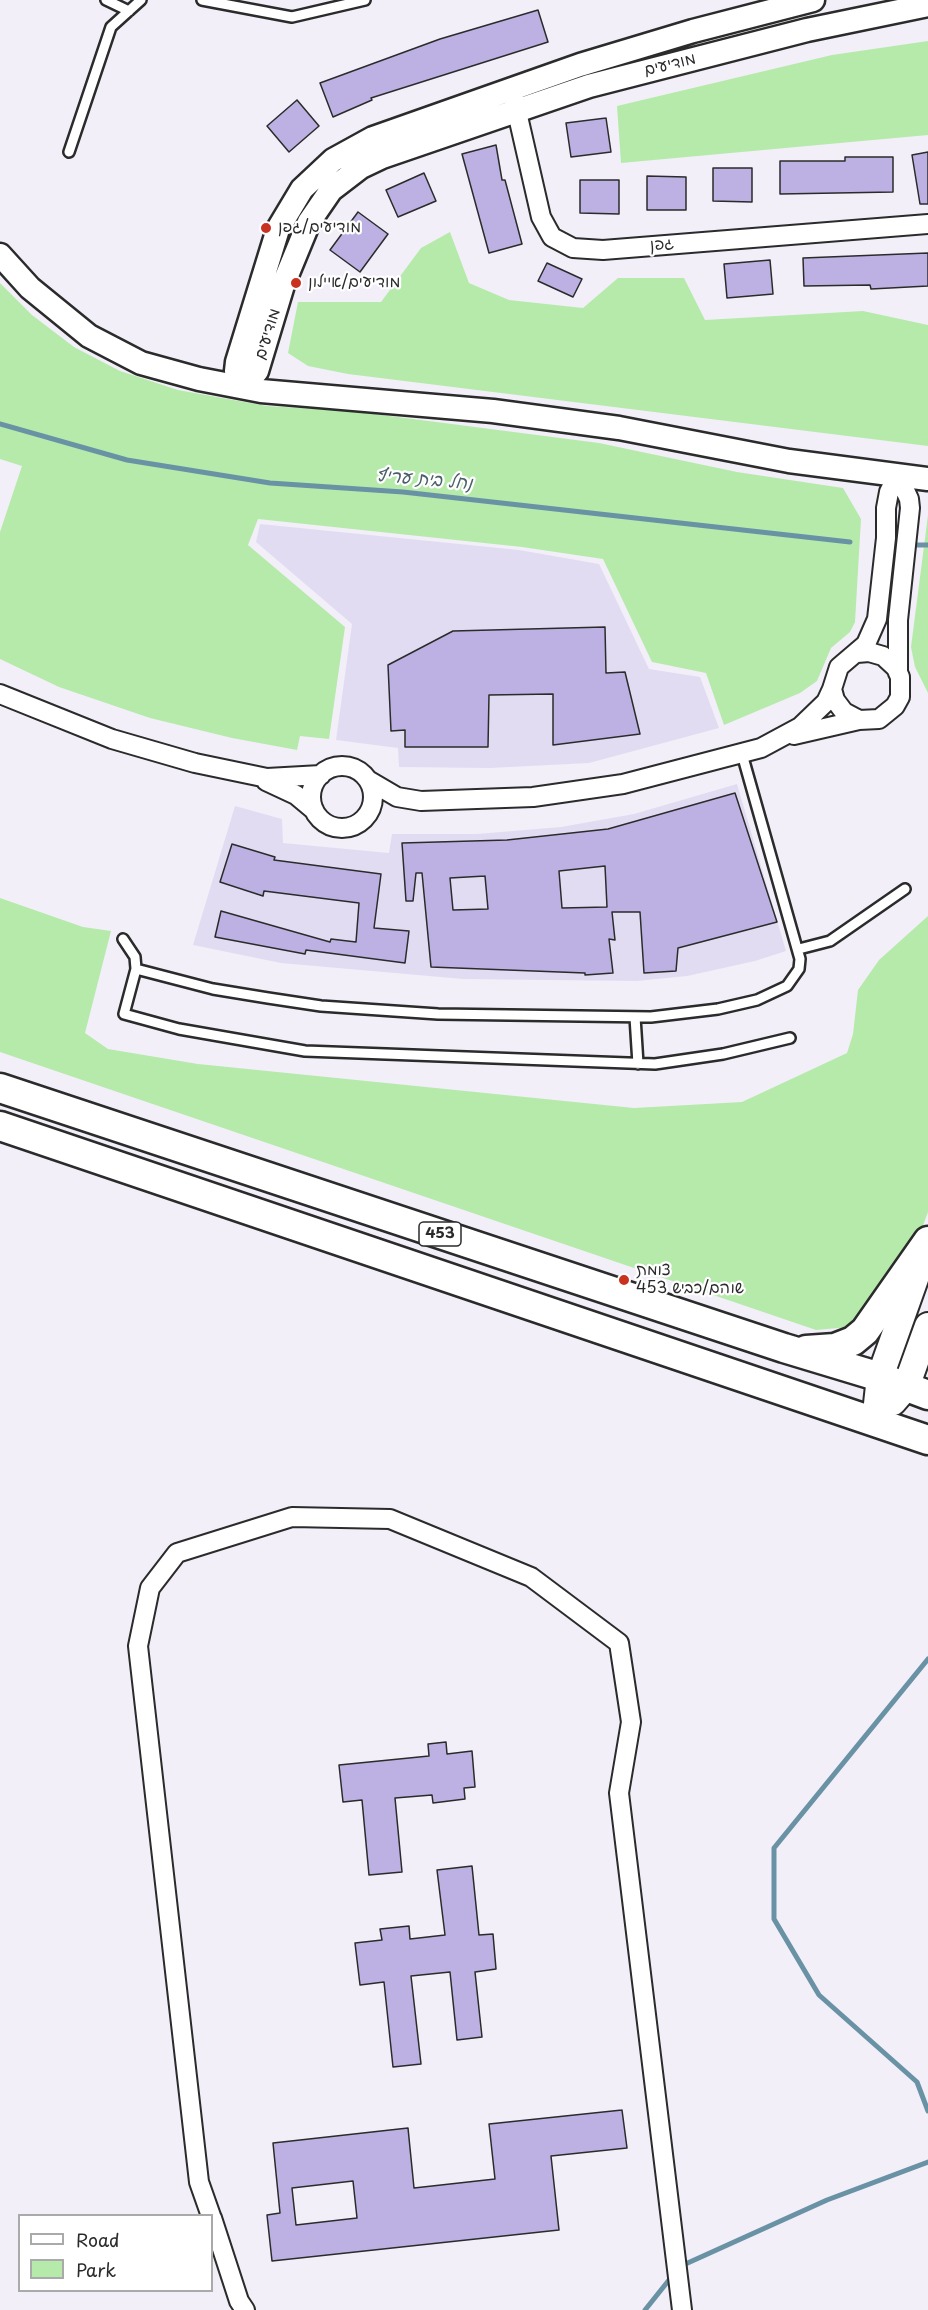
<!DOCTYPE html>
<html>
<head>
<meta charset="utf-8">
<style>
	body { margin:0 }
	#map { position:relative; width:928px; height:2310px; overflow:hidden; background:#f2eff9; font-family:"Playpen Sans",sans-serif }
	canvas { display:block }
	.legend { position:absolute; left:18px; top:2214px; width:195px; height:78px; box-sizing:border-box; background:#fff; border:2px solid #aaa; margin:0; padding:8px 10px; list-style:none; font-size:18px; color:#2b2b2b }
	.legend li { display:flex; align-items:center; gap:12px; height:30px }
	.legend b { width:30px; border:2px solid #aaa }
</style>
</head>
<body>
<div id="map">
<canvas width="928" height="2310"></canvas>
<ul class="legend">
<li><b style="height:8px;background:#fff"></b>Road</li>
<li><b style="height:16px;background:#b6eaab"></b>Park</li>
</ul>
</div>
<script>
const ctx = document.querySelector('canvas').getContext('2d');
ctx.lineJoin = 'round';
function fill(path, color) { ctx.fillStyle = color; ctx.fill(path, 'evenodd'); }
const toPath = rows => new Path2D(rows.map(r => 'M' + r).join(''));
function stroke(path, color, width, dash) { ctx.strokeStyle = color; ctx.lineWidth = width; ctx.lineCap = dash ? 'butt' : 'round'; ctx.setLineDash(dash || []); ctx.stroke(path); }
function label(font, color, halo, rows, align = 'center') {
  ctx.font = font + ' "Playpen Sans","Playpen Sans Hebrew",sans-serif'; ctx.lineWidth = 4.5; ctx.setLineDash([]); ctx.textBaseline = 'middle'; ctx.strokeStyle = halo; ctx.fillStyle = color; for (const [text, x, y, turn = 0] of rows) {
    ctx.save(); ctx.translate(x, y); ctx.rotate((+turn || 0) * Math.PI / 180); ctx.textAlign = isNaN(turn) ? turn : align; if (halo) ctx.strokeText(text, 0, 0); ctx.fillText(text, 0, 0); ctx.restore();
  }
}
fill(toPath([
	[260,524,519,550,599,564,649,669,700,677,719,728,589,763,490,768,399,767,398,748,336,740,352,624,256,542],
	[737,784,786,951,755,961,687,976,637,981,463,979,281,963,193,945,235,806,282,819,283,843,389,853,392,834,477,834,561,827,634,814]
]), '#e2dcf2');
fill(toPath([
	[928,41,928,135,621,163,617,106,832,55],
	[450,232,469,283,509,300,583,308,618,278,684,278,705,320,863,311,928,325,928,446,348,374,308,366,288,353,298,302,381,302,421,248],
	[0,283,32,315,74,347,120,371,178,390,267,406,351,411,599,443,737,472,843,488,861,519,855,622,850,632,831,648,817,681,800,693,724,725,706,673,652,662,603,559,522,547,258,519,248,545,345,627,329,739,300,736,297,750,232,738,150,718,59,687,0,659,0,532,22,466,0,459],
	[928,515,928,693,915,667,911,647],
	[0,898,83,927,111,931,85,1033,108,1049,198,1064,634,1108,742,1102,847,1053,853,1034,858,990,879,960,928,916,928,1212,921,1231,881,1299,849,1327,816,1330,0,1052]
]), '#b6eaab');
stroke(toPath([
	[0,424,127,460,270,483,403,492,850,542],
	[917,545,928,545],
	[928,1659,774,1848,774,1919,819,1995,917,2082,928,2111],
	[681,2266,827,2200,928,2162],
	[645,2310,673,2275]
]), '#6993a4', 5);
const building = toPath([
	[538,10,548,42,371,98,372,100,333,117,320,83,440,39,538,10],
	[297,100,319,126,289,152,267,126,297,100],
	[606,118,611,152,571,157,566,123,606,118],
	[496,145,502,180,505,180,522,244,489,253,462,154,496,145],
	[928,152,928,204,920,204,912,155,928,152],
	[845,157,893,157,893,192,780,194,780,161,845,161,845,157],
	[713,168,752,168,752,202,713,201,713,168],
	[424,173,436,201,398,217,386,190,424,173],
	[647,176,686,177,686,210,647,210,647,176],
	[580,180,619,180,619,214,580,213,580,180],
	[358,212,388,234,360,272,330,250,358,212],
	[928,253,928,286,871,289,870,285,804,286,803,258,928,253],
	[770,260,773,294,727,298,724,264,770,260],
	[547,263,582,279,573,297,538,281,547,263],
	[605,627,606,673,625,672,640,734,553,745,553,694,489,695,488,747,405,747,405,730,391,731,388,665,453,631,605,627],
	[735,793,777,922,678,948,676,971,644,973,640,912,612,912,615,940,609,939,613,973,585,975,585,973,431,967,422,873,416,873,413,901,406,901,402,843,507,840,608,829,735,793],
	[605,866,607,907,562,908,559,871,605,866],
	[485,876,488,909,453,910,450,878,485,876],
	[232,844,275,857,274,860,381,874,374,928,409,931,405,963,306,950,305,954,215,937,221,911,330,942,331,939,356,942,359,903,264,891,263,896,220,882,232,844],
	[446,1742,447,1754,472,1751,475,1787,464,1788,465,1799,433,1803,432,1795,395,1798,402,1872,369,1875,362,1800,343,1802,339,1765,429,1756,428,1744,446,1742],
	[472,1866,479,1935,493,1934,496,1969,475,1972,482,2037,457,2040,450,1972,411,1976,421,2064,393,2067,384,1982,360,1985,355,1943,382,1940,380,1929,409,1926,410,1939,445,1935,437,1870,472,1866],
	[622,2110,627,2148,551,2156,559,2230,272,2261,267,2215,280,2213,273,2143,408,2128,414,2188,495,2179,489,2124,622,2110],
	[353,2181,357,2218,296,2225,292,2188,353,2181]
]);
fill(building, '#bcb1e2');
stroke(building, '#2b2b2b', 1.5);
const service = toPath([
	[106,0,129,11],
	[202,0,292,17,365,0],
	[69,152,111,27,141,0],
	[123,939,135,957,136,969,124,1014,179,1029,305,1051,655,1064,723,1054,790,1038],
	[799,949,830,941,905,889],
	[136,969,213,989,268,998,321,1006,438,1014,651,1017,718,1009,757,1000,787,986,799,969,800,959,742,754],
	[635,1017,638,1064]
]);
const minor = toPath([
	[514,99,541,217,552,237,573,248,603,250,928,224],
	[898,475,909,499,910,508,898,620,898,673],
	[857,653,869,652,883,656,896,668,900,677,900,697,895,706,879,719,859,720,844,712,835,700,832,689,839,667,866,644,877,619,886,538,886,508,889,492,898,475],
	[0,694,112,739,195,763,267,778,321,775],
	[794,735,859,720],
	'311 797a31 31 0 1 1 62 0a31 31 0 1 1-62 0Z',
	[368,780,397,797,421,801,533,797,623,784,761,748,800,727,826,702,832,689],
	[266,781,296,795,314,810],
	[211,2216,199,2182,138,1646,150,1588,177,1553,292,1517,390,1519,531,1577,619,1643,631,1722,619,1793,682,2310],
	[212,2218,239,2301,245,2310]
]);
const tertiary = toPath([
	[813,0,693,31,580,65,373,138,333,160,302,189,278,229,237,362,236,371,243,387,257,371,283,285,309,222,331,190,361,167,382,157,589,86,807,30,928,5],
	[0,255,30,288,89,336,141,363,199,379,261,391,493,411,619,428,789,461,928,479]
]);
const secondary = toPath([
	[893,1402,906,1387,928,1326],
	[875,1422,880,1377,922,1259]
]);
const primary = toPath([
	[0,1088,784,1348,880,1377,928,1395],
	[0,1126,928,1440],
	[806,1350,835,1348,853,1341,865,1331,928,1241]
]);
stroke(service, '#2b2b2b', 14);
stroke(minor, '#2b2b2b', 22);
stroke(tertiary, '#2b2b2b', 27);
stroke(secondary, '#2b2b2b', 30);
stroke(primary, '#2b2b2b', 33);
stroke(service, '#fff', 9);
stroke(minor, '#fff', 18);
stroke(tertiary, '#fff', 22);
stroke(secondary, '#fff', 26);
stroke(primary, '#fff', 28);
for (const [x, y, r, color] of [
	[266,228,6,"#c8321e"],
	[296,283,6,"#c8321e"],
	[624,1280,6,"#c8321e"]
]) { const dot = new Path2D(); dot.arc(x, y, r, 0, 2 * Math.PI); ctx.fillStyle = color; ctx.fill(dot); stroke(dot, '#fff', 2); }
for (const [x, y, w] of [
	[440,1234,42]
]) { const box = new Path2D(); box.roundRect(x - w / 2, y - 12, w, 24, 4.5); ctx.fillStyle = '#fff'; ctx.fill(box); stroke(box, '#2b2b2b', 1.5); }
label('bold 15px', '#2b2b2b', null, [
	["453",440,1234]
]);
label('16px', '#2b2b2b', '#fff', [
	["מודיעים",670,65,-14],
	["גפן",662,245,-5],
	["מודיעים",268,334,-73]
]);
label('16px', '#2b2b2b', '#fff', [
	["מודיעים/גפן",278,228],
	["מודיעים/איילון",308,283],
	["צומת",636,1271],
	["שוהם/כביש 453",636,1289]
], 'left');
label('italic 18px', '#4a5f68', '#fff', [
	["נחל בית עריף",424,480,5]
]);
</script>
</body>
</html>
